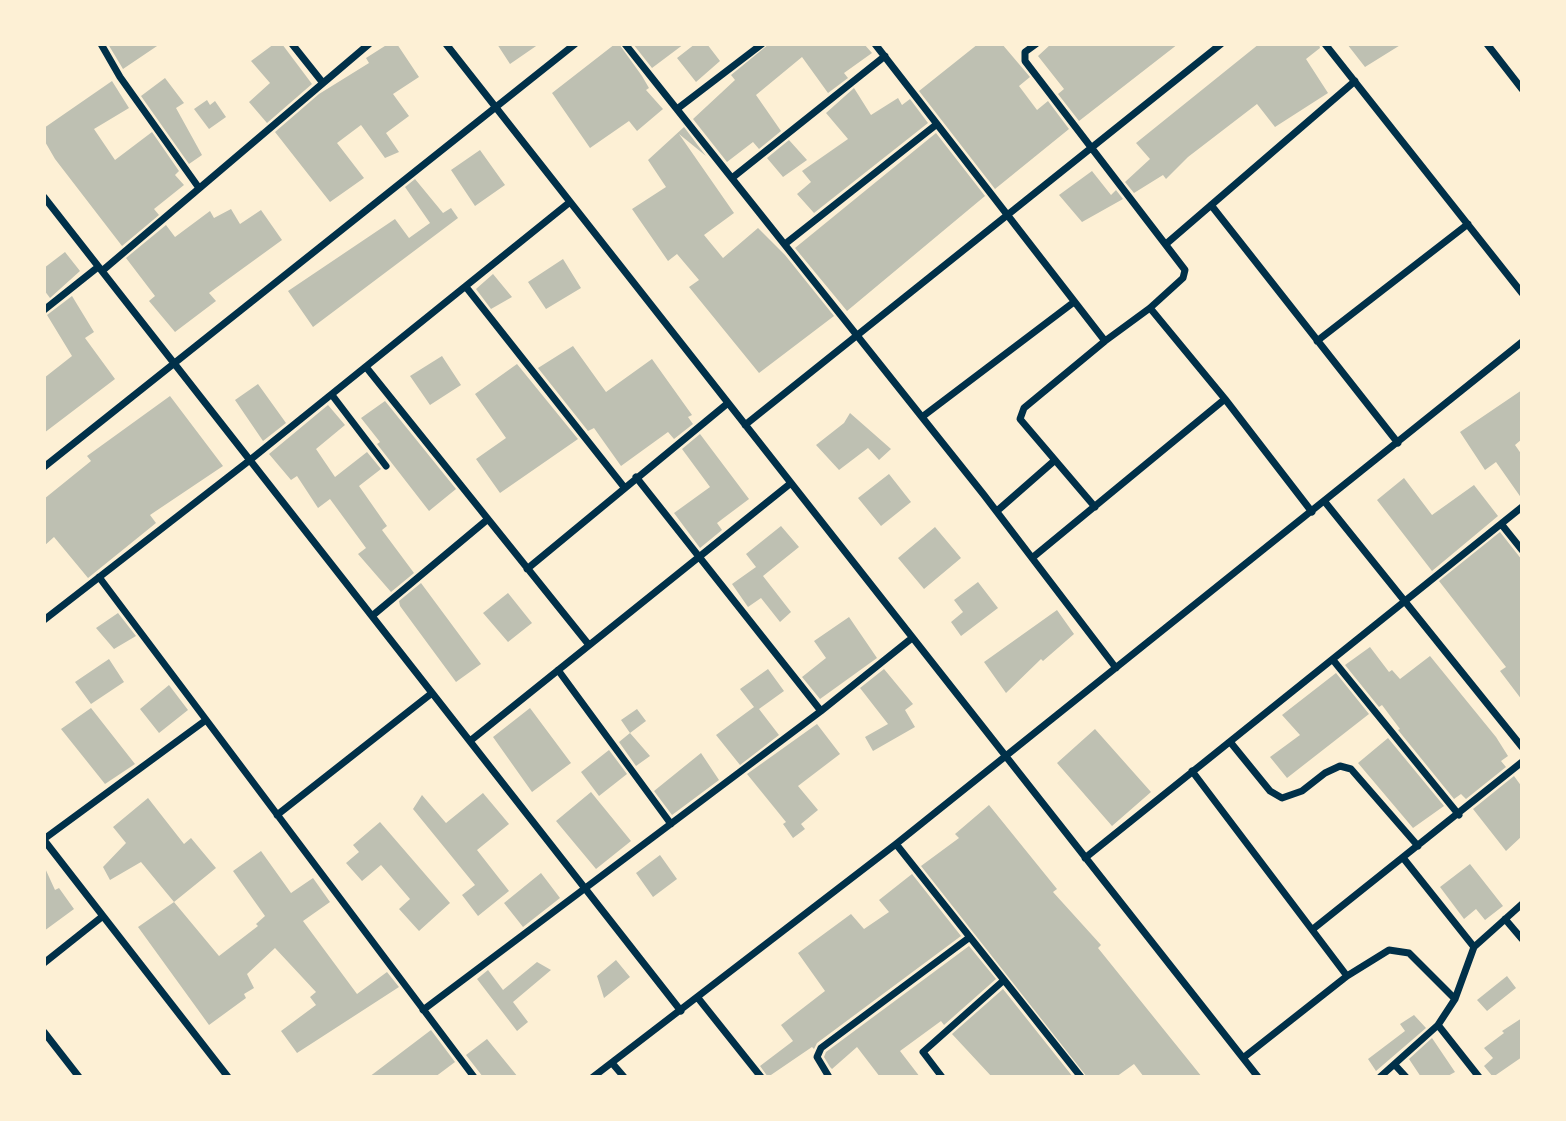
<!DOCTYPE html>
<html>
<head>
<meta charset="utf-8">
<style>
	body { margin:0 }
	#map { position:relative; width:1566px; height:1121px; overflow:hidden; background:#fdf0d5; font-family:Cabin,sans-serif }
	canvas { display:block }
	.frame { position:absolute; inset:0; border:46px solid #fdf0d5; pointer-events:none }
</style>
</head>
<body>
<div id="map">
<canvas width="1566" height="1121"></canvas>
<div class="frame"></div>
</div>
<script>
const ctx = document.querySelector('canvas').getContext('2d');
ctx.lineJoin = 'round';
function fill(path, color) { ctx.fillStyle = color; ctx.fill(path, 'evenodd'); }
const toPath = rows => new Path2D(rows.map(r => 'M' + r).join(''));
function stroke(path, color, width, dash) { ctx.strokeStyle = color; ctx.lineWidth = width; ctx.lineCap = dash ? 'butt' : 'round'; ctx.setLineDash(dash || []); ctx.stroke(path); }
fill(toPath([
	[108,44,160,44,123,69],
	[274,44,282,44,312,84,267,123,249,102,270,83,251,61],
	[388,44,397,44,419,77,393,94,409,116,386,133,399,152,385,158,361,125,337,143,364,178,330,202,275,132,319,94,369,63,366,58],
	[497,44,539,44,510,64],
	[615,44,619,44,642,76,649,88,646,90,663,109,637,131,629,121,590,148,552,93],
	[633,44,684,44,652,68],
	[695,44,707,44,720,61,696,82,677,58],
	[769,44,864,44,872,53,844,73,848,78,828,93,802,57,756,95,781,131,759,149,753,142,727,162,693,119,735,80,731,75],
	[978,44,1002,44,1030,77,1019,86,1037,110,1048,101,1069,129,995,189,919,91],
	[1051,44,1178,44,1079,121,1058,94,1064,89,1038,56],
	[1259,44,1319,44,1320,48,1306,59,1328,93,1275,127,1257,104,1188,157,1166,179,1163,175,1134,193,1125,182,1150,159,1136,143],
	[1347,44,1402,44,1365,67],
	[165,78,184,103,176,108,202,155,189,164,141,96],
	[112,81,129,108,94,129,115,160,152,132,179,171,175,175,184,185,154,209,159,215,122,246,55,159,44,140,44,128],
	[854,88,871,115,898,98,902,105,910,99,928,123,814,213,797,194,811,182,802,171,848,139,826,113],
	[207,100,210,105,215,101,226,117,209,129,194,109],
	[684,127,706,156,679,134,734,213,704,235,723,258,758,228,785,255,834,316,759,373,689,287,699,280,677,254,668,261,632,209,666,187,648,160],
	[936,133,985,196,847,311,795,248],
	[789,140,807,160,783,177,767,158],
	[480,150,505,185,475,206,451,170],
	[1092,171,1111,195,1116,190,1123,199,1082,222,1059,195],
	[415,179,443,213,451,208,458,218,313,327,288,291,395,219,409,238,430,223,405,187],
	[231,209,240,224,261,210,282,240,209,293,216,301,175,332,149,301,155,296,126,258,166,225,175,237,210,211,214,218],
	[65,252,80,271,50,298,44,290,44,268],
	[563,259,581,288,546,309,528,282],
	[493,274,512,297,491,309,476,289],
	[72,296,94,332,85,338,115,379,44,433,44,378,72,356,47,315],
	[573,346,606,392,652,359,692,415,688,417,693,424,674,439,668,432,621,466,594,428,588,431,538,368],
	[442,356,461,385,430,405,410,376],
	[517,364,578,439,500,493,476,459,506,438,475,394],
	[258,384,286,423,263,441,235,400],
	[1522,390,1522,439,1515,445,1522,455,1522,499,1496,462,1485,470,1460,432],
	[170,396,223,466,150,515,156,523,88,578,54,537,44,546,44,499,91,461,87,456],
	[385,401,456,489,429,511,377,444,380,442,361,418],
	[328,405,345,425,316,449,335,477,367,452,381,469,359,486,387,526,382,530,414,573,391,592,358,554,366,548,330,499,318,508,297,476,291,480,269,454],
	[850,413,891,449,879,460,868,448,839,470,816,445,844,423],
	[700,434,749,499,717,523,722,530,700,548,674,513,710,487,682,449],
	[889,474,911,502,881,526,858,498],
	[1404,478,1432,515,1474,485,1498,516,1432,571,1377,500],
	[781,526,799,547,763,576,791,612,780,622,761,598,748,607,732,584,756,567,746,554],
	[935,527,961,558,924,589,898,558],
	[1500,532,1522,560,1522,700,1500,671,1506,667,1439,581],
	[978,582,998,608,961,636,951,622,963,612,954,600],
	[421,583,481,664,456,682,400,606,399,601],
	[508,593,532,623,508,642,483,613],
	[1057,610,1074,634,1043,661,1041,659,1006,693,984,662],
	[118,613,136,636,114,649,96,628],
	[849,617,877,658,820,699,802,677,826,658,814,641],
	[1370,647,1389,672,1392,670,1400,679,1430,656,1496,737,1508,756,1501,761,1506,767,1466,799,1461,794,1454,799,1398,730,1400,729,1382,705,1379,707,1345,665],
	[109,659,124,682,91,704,75,682],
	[768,669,784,691,759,709,779,735,740,765,716,735,754,707,740,689],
	[884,669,913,704,905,710,915,727,873,751,865,737,888,724,860,688],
	[1336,673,1369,714,1287,778,1270,757,1300,735,1282,715],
	[169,685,188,710,159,733,140,709],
	[91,708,135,764,105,784,61,729],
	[530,708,571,763,532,792,493,737],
	[637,709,646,721,630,733,621,720],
	[817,724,840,754,798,786,818,810,801,824,805,829,793,838,783,824,786,822,747,774],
	[1095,729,1151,792,1112,826,1057,763],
	[630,733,650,756,636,766,619,742],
	[1388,738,1444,806,1413,828,1358,763],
	[609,750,627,774,599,796,581,772],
	[701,753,719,780,672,815,654,791],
	[1514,776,1522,787,1522,836,1506,851,1473,809],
	[591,792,631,841,596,869,556,821],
	[483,793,509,824,477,850,509,891,478,916,462,895,475,885,413,809,422,795,446,823],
	[148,798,184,844,191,838,216,868,174,902,141,862,110,880,103,867,126,843,113,827],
	[989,805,1057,889,1053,892,1101,945,1098,948,1202,1077,1144,1077,1134,1064,1116,1077,1087,1077,921,866,959,838,955,834],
	[380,822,450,903,419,931,399,909,410,899,381,865,362,881,346,863,359,852,353,845],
	[261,851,291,893,313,878,330,902,303,921,357,994,387,972,399,987,297,1053,281,1031,316,1005,310,997,316,992,275,948,247,974,254,988,244,994,246,998,209,1025,138,927,174,902,219,956,258,926,256,924,265,916,233,871],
	[660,855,677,879,653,897,636,873],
	[1470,864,1503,906,1485,920,1476,909,1464,919,1440,887],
	[44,866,55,890,59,888,74,909,44,931],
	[541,873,560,898,523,927,504,903],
	[912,874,961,936,817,1043,814,1049,812,1047,768,1077,760,1066,793,1041,781,1025,825,991,798,953,851,914,864,929,889,912,879,900],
	[969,946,996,979,944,1025,941,1021,900,1051,920,1077,880,1077,857,1047,832,1069,830,1067,824,1057,826,1052],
	[616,960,630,977,604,998,597,976],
	[537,962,551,970,513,1002,528,1022,517,1031,477,979,488,970,503,990],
	[1507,976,1516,988,1487,1011,1477,1000],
	[1003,989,1073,1077,992,1077,952,1034],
	[1414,1015,1426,1028,1376,1071,1368,1059,1405,1031,1400,1024],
	[1522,1018,1522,1057,1493,1077,1484,1066,1493,1058,1484,1048,1504,1033,1502,1031],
	[431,1030,455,1062,435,1077,369,1077],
	[1432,1038,1455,1072,1446,1077,1421,1077,1409,1059],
	[487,1039,518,1077,483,1077,466,1055]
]), '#bec0b2');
stroke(toPath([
	[101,44,120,77,199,188],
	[292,44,323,83],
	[446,44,1258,1077],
	[625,44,984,495,1116,668],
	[875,44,1105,341],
	[1036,44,1025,52,1025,61,1185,270,1183,278,1150,308,1105,341,1024,408,1020,419,1095,507],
	[1325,44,1522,293],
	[1487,44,1522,89],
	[677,109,762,44],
	[732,178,885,56],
	[44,197,681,1011],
	[1211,205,1398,443],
	[785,244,937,124],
	[1166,244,1355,81],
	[102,271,369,44],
	[466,287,624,487],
	[1150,308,1225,399,1312,512],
	[44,310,98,267],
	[1317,341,1468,224],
	[366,367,589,645],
	[332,395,386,466],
	[922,417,1074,302],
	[745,425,1221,44],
	[44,467,575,44],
	[636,477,821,711],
	[1325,502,1522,747],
	[997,511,1054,461],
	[1502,525,1522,550],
	[1032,558,1225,399],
	[527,569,728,403],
	[99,577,474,1077],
	[372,616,488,519],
	[44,620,250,460,570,202],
	[1333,660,1459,815],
	[558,670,671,824],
	[470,741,791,483],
	[1231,743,1270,791,1282,798,1302,791,1325,773,1340,766,1351,769,1418,846],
	[1192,771,1347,976,1243,1058],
	[277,815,432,693],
	[44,839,206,720],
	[44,840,228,1077],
	[896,844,1081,1077],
	[1085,858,1522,507],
	[1404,859,1474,947],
	[1505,919,1522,939],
	[1313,929,1522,762],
	[44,963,103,916],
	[1347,976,1389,950,1409,953,1455,999],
	[698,998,761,1077],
	[423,1010,821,711,912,638],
	[1438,1025,1479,1077],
	[44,1032,79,1077],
	[612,1063,624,1077],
	[1395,1065,1406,1077],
	[593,1077,896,844,1522,342],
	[829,1077,817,1057,821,1048,970,937],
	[942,1077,923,1052,1004,980],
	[1380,1077,1438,1025,1455,999,1474,947,1522,904]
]), '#003049', 7);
</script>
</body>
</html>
